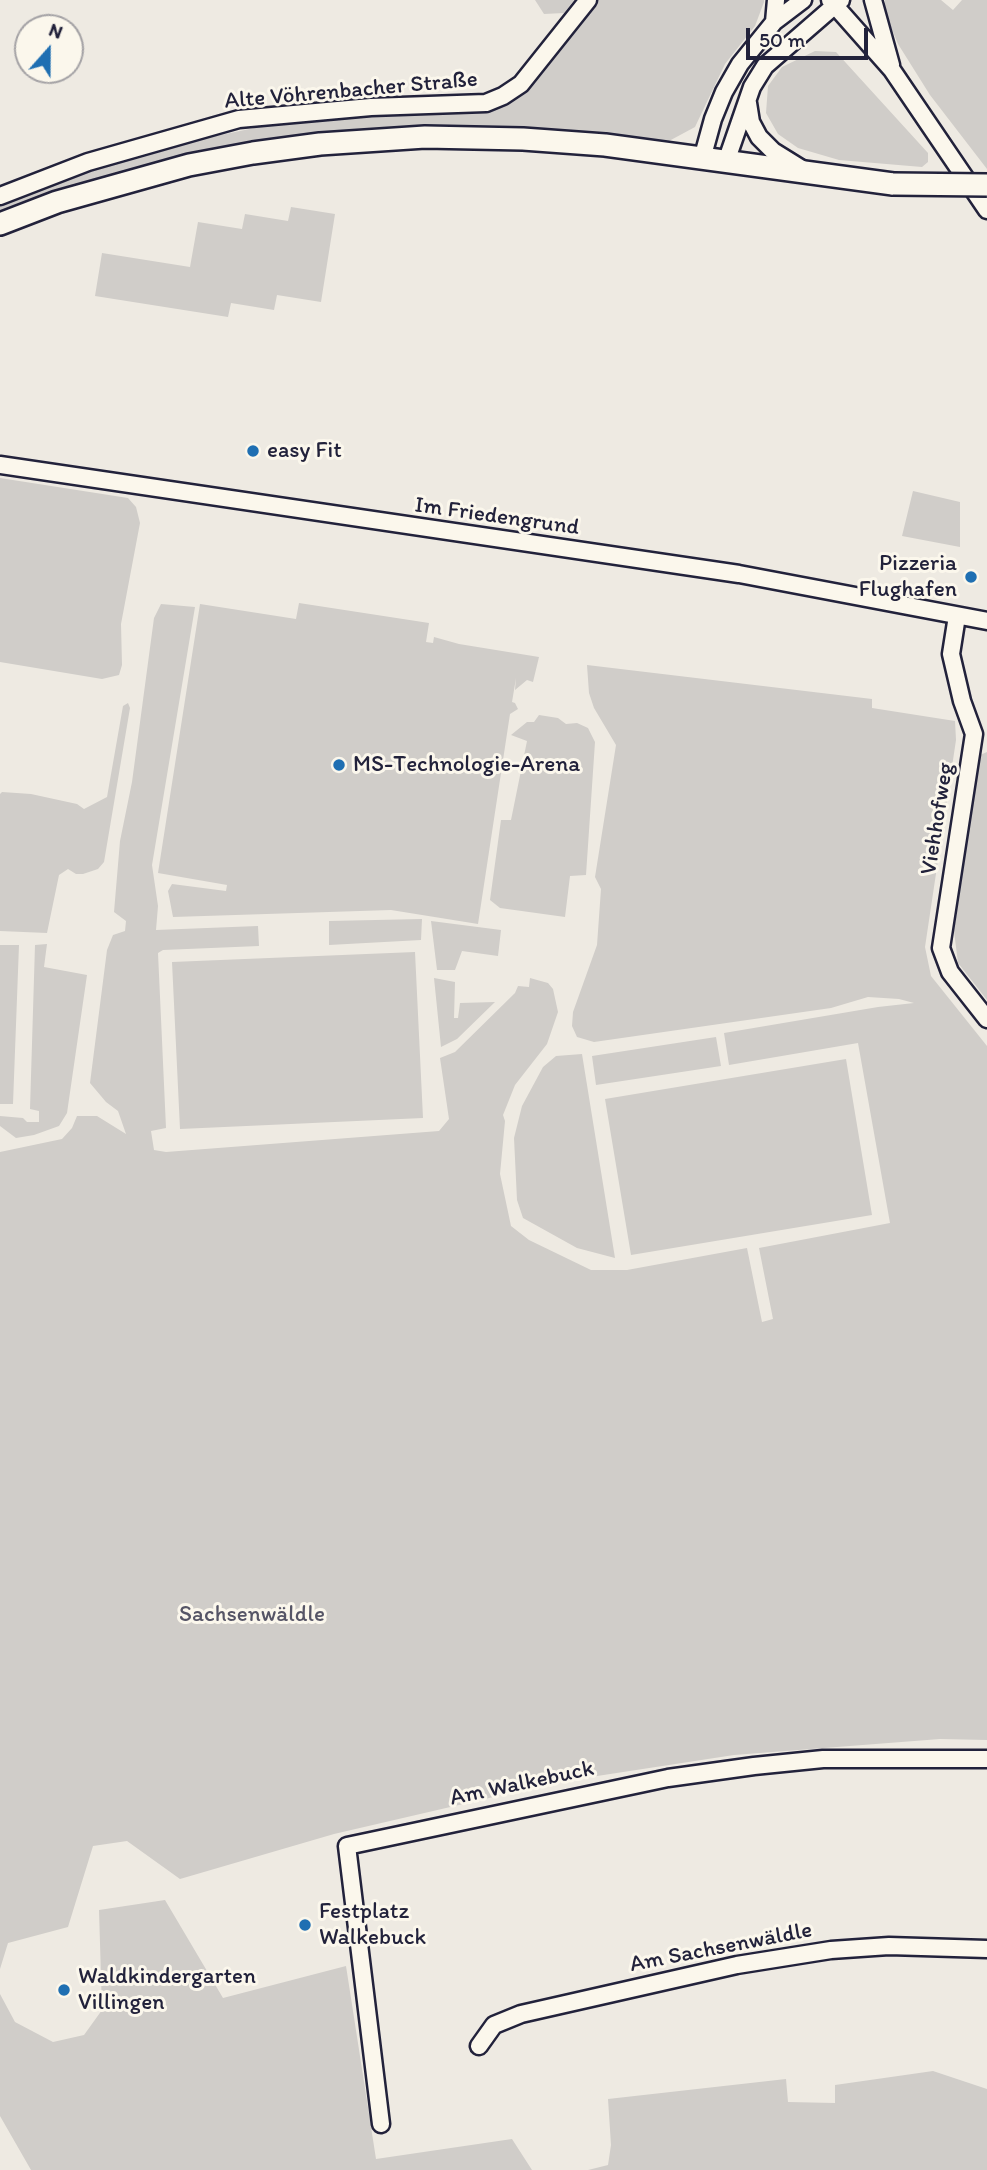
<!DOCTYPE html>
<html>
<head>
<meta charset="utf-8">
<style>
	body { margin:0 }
	#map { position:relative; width:987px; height:2170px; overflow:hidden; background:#eeeae2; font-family:Itim,sans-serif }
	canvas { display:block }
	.north { position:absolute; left:14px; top:14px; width:70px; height:70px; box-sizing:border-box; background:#fbf7ec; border:2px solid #a4a2a5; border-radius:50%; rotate:21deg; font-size:19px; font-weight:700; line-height:28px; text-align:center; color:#22223b }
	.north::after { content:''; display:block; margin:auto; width:24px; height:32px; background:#1f6fb2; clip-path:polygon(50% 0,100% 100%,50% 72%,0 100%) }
	.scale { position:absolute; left:746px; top:28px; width:122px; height:32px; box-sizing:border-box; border:4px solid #22223b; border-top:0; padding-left:9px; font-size:21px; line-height:24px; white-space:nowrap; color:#22223b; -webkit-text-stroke:5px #fbf7ec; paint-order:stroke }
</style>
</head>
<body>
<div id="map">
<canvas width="987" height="2170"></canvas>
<div class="north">N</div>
<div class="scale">50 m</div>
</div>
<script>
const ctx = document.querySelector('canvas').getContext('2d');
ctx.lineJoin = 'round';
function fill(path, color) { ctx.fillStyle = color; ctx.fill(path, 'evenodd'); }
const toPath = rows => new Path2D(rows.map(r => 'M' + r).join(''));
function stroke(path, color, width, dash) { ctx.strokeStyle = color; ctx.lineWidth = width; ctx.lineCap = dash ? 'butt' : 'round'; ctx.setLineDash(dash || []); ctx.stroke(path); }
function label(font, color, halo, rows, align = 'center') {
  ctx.font = font + ' Itim,sans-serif'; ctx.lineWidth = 6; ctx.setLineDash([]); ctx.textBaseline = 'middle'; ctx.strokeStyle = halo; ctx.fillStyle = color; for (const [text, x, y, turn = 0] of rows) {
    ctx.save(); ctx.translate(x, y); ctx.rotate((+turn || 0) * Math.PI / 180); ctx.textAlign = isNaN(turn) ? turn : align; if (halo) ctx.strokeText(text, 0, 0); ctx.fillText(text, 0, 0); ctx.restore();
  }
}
fill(toPath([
	[535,0,574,0,564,13,544,14],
	[598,0,764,0,764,2,755,26,725,64,695,127,669,141,530,127,395,130,0,218,0,203,93,169,192,141,259,127,350,115,482,109,512,101,530,88],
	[885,0,941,0,953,10,962,0,987,0,987,169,930,95,898,44,885,13],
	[815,51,836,52,928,153,928,162,922,167,839,160,798,148,778,134,766,113,768,86,782,67],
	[291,207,335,214,321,302,277,295,274,310,231,303,228,317,95,296,102,253,190,267,198,222,242,229,245,214,288,221],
	[0,478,128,498,136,507,140,523,121,624,122,665,119,675,102,679,0,662],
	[913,491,960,502,960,547,902,536],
	[299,603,429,623,426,642,433,643,434,637,459,644,539,657,533,682,527,680,515,690,516,678,512,702,515,703,518,709,510,714,478,924,391,910,173,917,168,891,172,884,226,891,227,885,158,873,200,604,296,619],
	[161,604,195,607,152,865,158,906,156,930,258,926,259,946,163,950,158,953,166,1128,151,1131,154,1150,166,1152,439,1131,449,1119,440,1058,455,1052,515,993,518,986,529,987,530,978,548,983,553,989,558,1012,547,1044,515,1085,503,1115,505,1121,500,1174,511,1226,529,1240,591,1270,627,1270,747,1248,762,1322,773,1319,759,1248,890,1223,858,1043,729,1065,724,1033,878,1007,914,1003,899,999,868,997,831,1008,594,1042,577,1037,572,1026,573,1012,597,945,601,889,595,877,616,745,594,708,589,693,587,665,872,699,872,708,955,721,956,740,925,947,931,976,987,1046,987,1740,940,1739,734,1755,558,1782,334,1834,180,1879,127,1841,93,1846,68,1927,8,1943,0,1969,0,1152,62,1139,72,1128,77,1116,97,1116,126,1134,118,1111,106,1102,90,1083,107,950,113,935,125,931,126,921,114,912,120,841,132,782,154,618],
	[128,703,130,708,104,862,98,869,83,874,76,874,68,869,59,875,47,933,0,931,0,794,2,792,31,794,77,804,84,809,107,797,123,706],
	[539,715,558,718,566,724,577,723,588,728,595,742,586,875,570,876,565,917,500,908,490,900,501,820,511,820,527,741,511,735,527,722,534,722],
	[987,752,987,1000,958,963,954,931,980,755],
	[422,919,421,940,329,945,329,921],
	[431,921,501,930,498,956,462,951,455,970,437,970],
	[47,944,44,967,87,975,67,1113,59,1126,34,1135,16,1138,0,1126,0,1116,23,1118,27,1122,39,1122,39,1111,30,1109,35,945],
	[0,945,19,945,13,1104,0,1104],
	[415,952,423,1118,180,1129,172,962],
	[434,978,455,982,454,1018,458,1018,460,1003,495,1002,457,1039,441,1047],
	[716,1037,721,1066,596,1085,592,1056],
	[582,1054,615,1258,577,1248,523,1218,517,1200,514,1138,522,1106,543,1067,556,1056],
	[846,1059,872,1215,631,1255,605,1099],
	[165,1900,223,1998,346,1966,376,2159,512,2139,532,2170,31,2170,0,2116,0,1994,15,2022,53,2042,84,2035,102,2010,99,1910],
	[933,2071,987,2089,987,2170,588,2170,608,2165,611,2145,608,2099,786,2079,788,2102,835,2103,835,2085]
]), '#d0cdc9');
const minor = toPath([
	[830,0,892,70,987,210],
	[873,0,891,65],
	[774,22,776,0],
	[748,103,751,122,759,137,773,151,802,169],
	[702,159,713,119,724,92,740,64,774,22,803,0],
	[726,162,752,87,765,66,841,0],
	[0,196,88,162,239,119,371,107,486,103,503,96,521,84,588,0],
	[0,465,739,574,987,621],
	[957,616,951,654,962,701,974,734,941,948,950,972,987,1019],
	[479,2046,494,2025,521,2014,737,1965,831,1950,889,1946,987,1949],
	[381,2124,347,1846,668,1778,754,1766,823,1759,987,1759]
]);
const major = toPath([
	[0,224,57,202,189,165,253,153,320,144,425,137,523,139,605,145,893,184]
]);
stroke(minor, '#22223b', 21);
stroke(major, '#22223b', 26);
stroke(minor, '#fbf7ec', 16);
stroke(major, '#fbf7ec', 21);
const majorBridge = toPath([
	[893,184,987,185]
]);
stroke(majorBridge, '#22223b', 26, []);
stroke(majorBridge, '#fbf7ec', 21);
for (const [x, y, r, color] of [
	[253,451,7,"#1f6fb2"],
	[971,577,7,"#1f6fb2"],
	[339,765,7,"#1f6fb2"],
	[305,1925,7,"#1f6fb2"],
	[64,1990,7,"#1f6fb2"]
]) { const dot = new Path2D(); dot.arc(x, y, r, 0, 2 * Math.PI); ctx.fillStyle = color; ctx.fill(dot); stroke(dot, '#fbf7ec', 2.5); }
label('23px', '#22223b', '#fbf7ec', [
	["Alte Vöhrenbacher Straße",351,91,-5],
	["Im Friedengrund",497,517,8],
	["Viehhofweg",938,819,-81],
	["Am Walkebuck",522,1784,-12],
	["Am Sachsenwäldle",721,1948,-11]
]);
label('23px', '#22223b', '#fbf7ec', [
	["easy Fit",267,451],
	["Pizzeria",957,564,"right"],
	["Flughafen",957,590,"right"],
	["MS-Technologie-Arena",353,765],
	["Festplatz",319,1912],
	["Walkebuck",319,1938],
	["Waldkindergarten",78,1977],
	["Villingen",78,2003]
], 'left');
label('23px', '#565566', '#fbf7ec', [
	["Sachsenwäldle",252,1615]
]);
</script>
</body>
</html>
